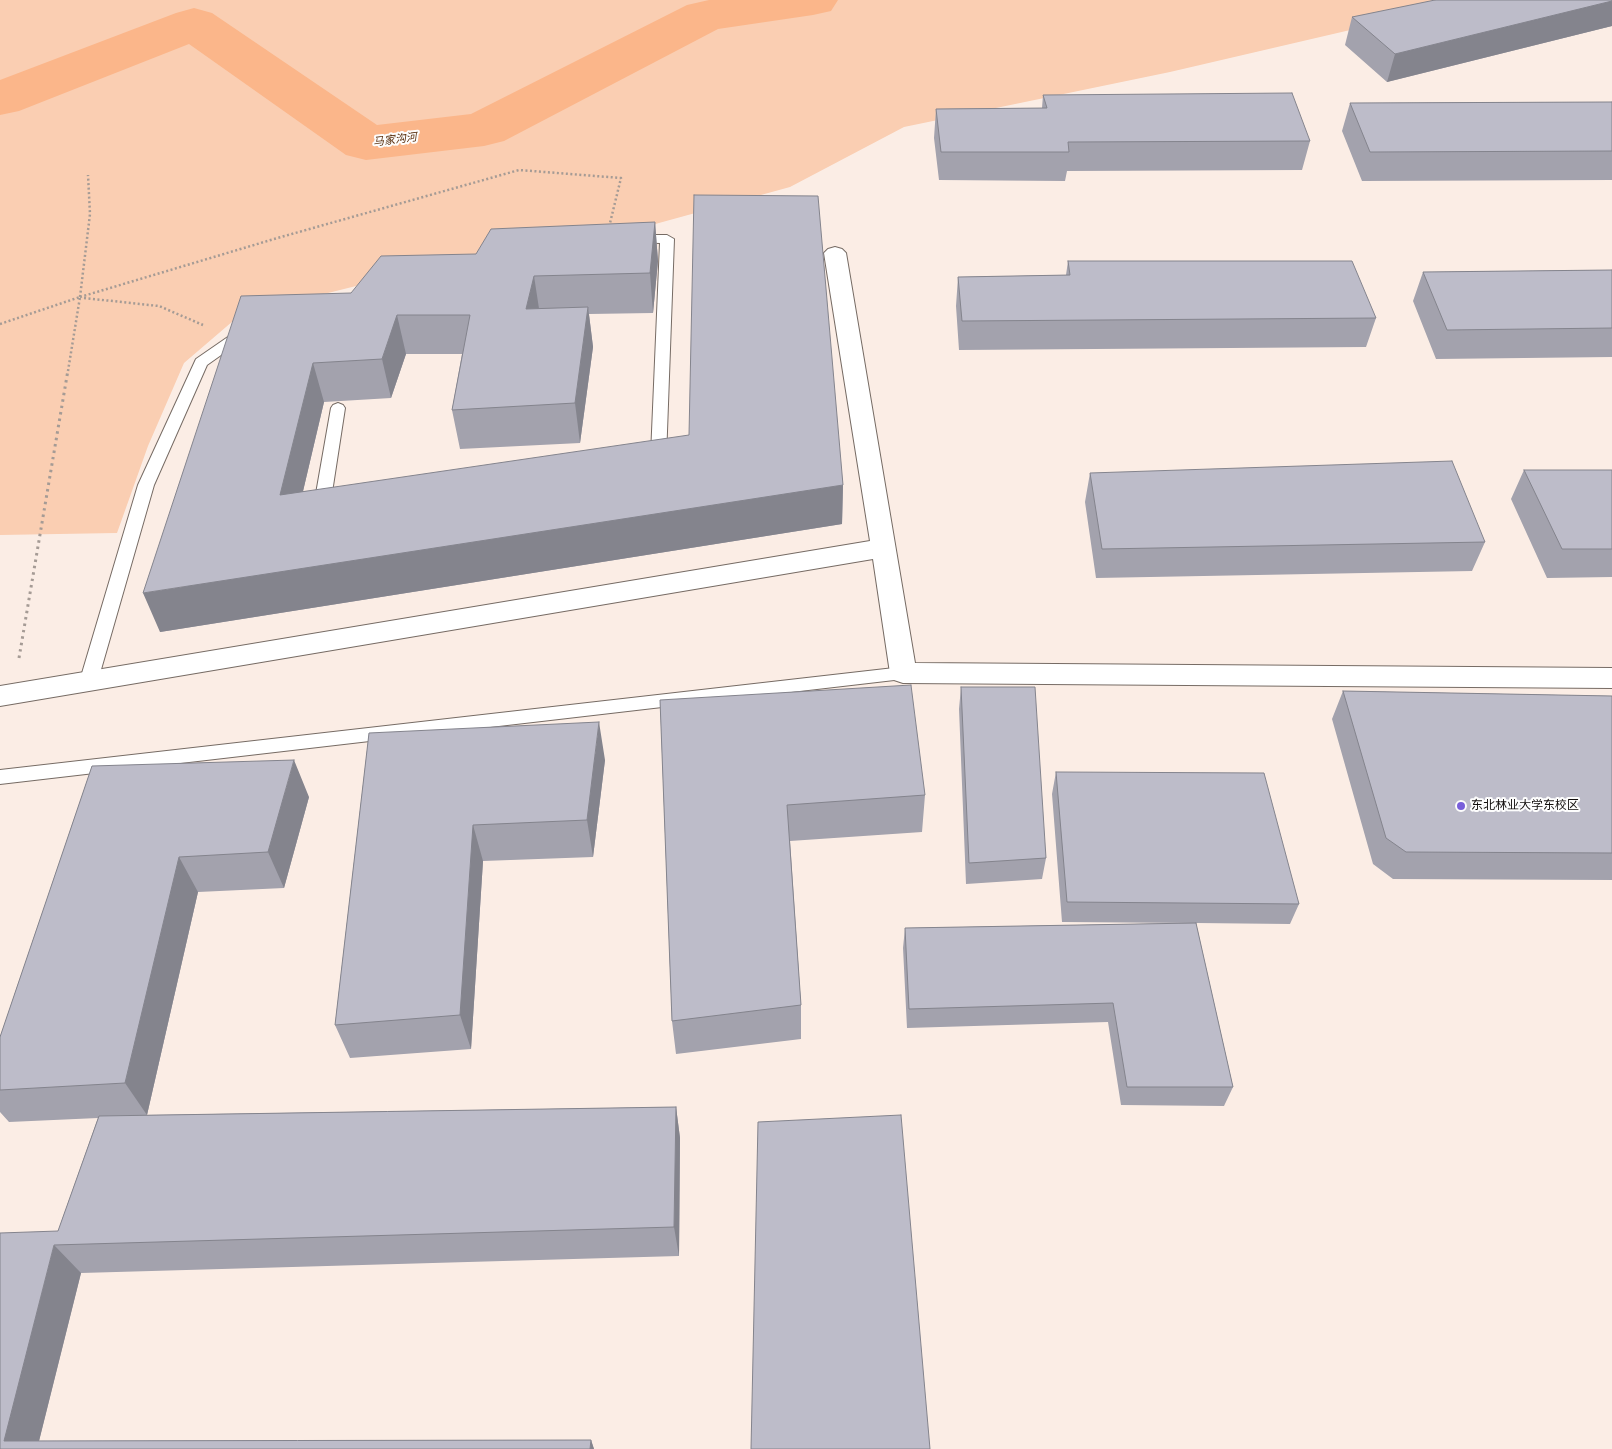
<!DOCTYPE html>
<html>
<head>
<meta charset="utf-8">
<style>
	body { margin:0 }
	canvas { display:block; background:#fbede5 }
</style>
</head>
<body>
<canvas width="1612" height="1449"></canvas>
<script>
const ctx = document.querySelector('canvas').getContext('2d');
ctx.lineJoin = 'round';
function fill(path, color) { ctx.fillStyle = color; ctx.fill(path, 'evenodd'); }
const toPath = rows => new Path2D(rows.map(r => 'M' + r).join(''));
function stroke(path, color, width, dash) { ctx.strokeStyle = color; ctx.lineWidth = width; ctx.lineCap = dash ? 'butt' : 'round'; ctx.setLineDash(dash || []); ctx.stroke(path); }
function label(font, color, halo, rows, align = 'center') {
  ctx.font = font + ' "Noto Sans","Noto Sans SC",sans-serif'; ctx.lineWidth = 4; ctx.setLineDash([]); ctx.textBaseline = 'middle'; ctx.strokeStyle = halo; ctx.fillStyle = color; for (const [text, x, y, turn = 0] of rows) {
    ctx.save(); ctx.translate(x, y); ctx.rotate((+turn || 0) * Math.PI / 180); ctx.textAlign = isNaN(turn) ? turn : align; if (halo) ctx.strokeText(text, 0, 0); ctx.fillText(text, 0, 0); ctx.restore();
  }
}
fill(toPath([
	[0,0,1479,0,1170,72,904,127,790,187,648,226,408,273,240,315,184,363,148,446,117,533,0,535]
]), '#faceb2');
fill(toPath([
	[709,0,838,0,831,11,813,15,718,29,504,141,484,146,366,160,346,155,189,44,19,111,0,115,0,80,176,13,194,8,212,13,377,125,471,114,687,5,709,0]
]), '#fbb68a');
const service = toPath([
	[634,235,667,235,674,239,666,459,663,463,658,464,649,463,646,459,651,455,660,243,629,242,627,239,629,236,634,235],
	[243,329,248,330,250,333,248,336,207,365,154,485,98,680,95,685,89,687,83,685,80,680,138,485,196,359,238,330,243,329],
	[338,403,343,405,345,408,331,499,335,500,337,504,335,508,322,510,316,509,314,505,331,408,333,405,338,403],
	[903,667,909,668,912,673,909,678,903,679,0,784,0,770,903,667]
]);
const minor = toPath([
	[835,247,842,249,846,253,915,663,1612,668,1612,688,903,683,894,680,890,673,873,559,0,706,0,686,870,541,824,253,828,249,835,247]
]);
stroke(service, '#766b64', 2);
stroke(minor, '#766b64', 2);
stroke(toPath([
	[80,297,274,239,519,170,621,178,610,223],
	[80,297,90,214,88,175],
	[84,298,159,306,203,325],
	[0,324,80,297,68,371]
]), '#a59b95', 2.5, [2, 2.5]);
stroke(toPath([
	[19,658,68,370]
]), '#a59b95', 3, [2.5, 4]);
fill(service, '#fff');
fill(minor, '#fff');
fill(toPath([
	[1612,0,1612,26,1387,82,1345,45,1352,17],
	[1043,95,1310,141,1302,170,1067,171,1065,181,939,180,934,138,936,109,1042,108],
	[1612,102,1612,180,1362,181,1342,131,1350,103],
	[655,222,658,261,653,313,589,314,593,347,580,443,460,449,452,410,462,354,406,354,391,398,324,402,303,491,843,485,842,524,160,632,351,293,476,254],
	[1068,261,1376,318,1366,347,959,350,956,306,958,277,1066,275],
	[1612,270,1612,357,1436,359,1413,301,1423,272],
	[1524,470,1612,470,1612,577,1547,578,1511,499],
	[1090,473,1485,542,1472,571,1096,578,1085,502],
	[961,687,1046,858,1042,879,966,884,959,709],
	[1343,691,1612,696,1612,880,1393,879,1373,864,1332,719],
	[660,700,925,795,922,832,790,841,801,1005,801,1039,676,1054,672,1021],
	[369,733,605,760,593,857,483,861,471,1049,350,1058,335,1025],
	[92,766,309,797,284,888,198,892,147,1115,676,1107,680,1138,679,1256,81,1273,39,1441,591,1440,594,1449,0,1449,58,1231,98,1118,9,1122,0,1112,0,1037],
	[1056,772,1299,904,1290,924,1196,923,1233,1087,1224,1106,1121,1105,1108,1022,907,1028,903,948,905,928,1190,923,1062,922,1052,794]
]), '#a3a2ad');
fill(toPath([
	[1612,1,1612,26,1387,82,1395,54],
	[655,222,658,261,653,313,650,273],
	[534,276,540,315,526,309],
	[588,307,593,347,580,443,575,403],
	[397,315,406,354,391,398,382,359],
	[313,363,324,402,293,534,280,495],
	[843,485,842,524,160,632,143,593],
	[599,722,605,760,593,857,587,820],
	[294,760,309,797,284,888,268,852],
	[473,825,483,861,471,1049,460,1015],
	[179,857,198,892,147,1115,125,1083],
	[676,1107,680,1138,679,1256,674,1227],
	[54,1245,81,1273,37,1449,4,1441],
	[591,1440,594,1449,590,1449]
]), '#84848d');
const building = toPath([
	[1435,0,1612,0,1612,1,1395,54,1352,17,1435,0],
	[1292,93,1310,141,1068,142,1069,152,941,152,936,109,1047,108,1043,95,1292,93],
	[1612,102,1612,151,1370,152,1350,103,1612,102],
	[694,195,818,196,843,485,143,593,241,296,351,293,381,256,476,254,491,229,655,222,650,273,534,276,526,309,588,307,575,403,452,410,470,315,397,315,382,359,313,363,280,495,689,435,694,195],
	[1068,261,1352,261,1376,318,962,321,958,277,1070,275,1068,261],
	[1612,270,1612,328,1447,330,1423,272,1612,270],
	[1452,461,1485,542,1102,549,1090,473,1452,461],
	[1524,470,1612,470,1612,549,1562,549,1524,470],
	[911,685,925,795,787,805,801,1005,672,1021,660,700,911,685],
	[961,687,1035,687,1046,858,969,863,961,687],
	[1343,691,1612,696,1612,853,1406,852,1386,838,1343,691],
	[599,722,587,820,473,825,460,1015,335,1025,369,733,599,722],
	[294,760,268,852,179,857,125,1083,0,1090,0,1037,92,766,294,760],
	[1056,772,1264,773,1299,904,1067,902,1056,772],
	[1196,923,1233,1087,1127,1087,1113,1003,909,1009,905,928,1196,923],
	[676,1107,674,1227,54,1245,4,1441,591,1440,590,1449,0,1449,0,1233,58,1231,99,1116,676,1107],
	[901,1115,930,1449,751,1449,758,1122,901,1115]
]);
fill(building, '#bdbcc9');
stroke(building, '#84848d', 1);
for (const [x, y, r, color] of [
	[1461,806,5,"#795fda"]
]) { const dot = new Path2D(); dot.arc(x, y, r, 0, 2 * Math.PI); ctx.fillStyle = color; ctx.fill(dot); stroke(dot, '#fdfdfd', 2); }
label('italic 11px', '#562b09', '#fdfdfd', [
	["马家沟河",395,140,-7]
]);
label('12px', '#100c0a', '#fdfdfd', [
	["东北林业大学东校区",1471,806]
], 'left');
</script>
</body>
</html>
